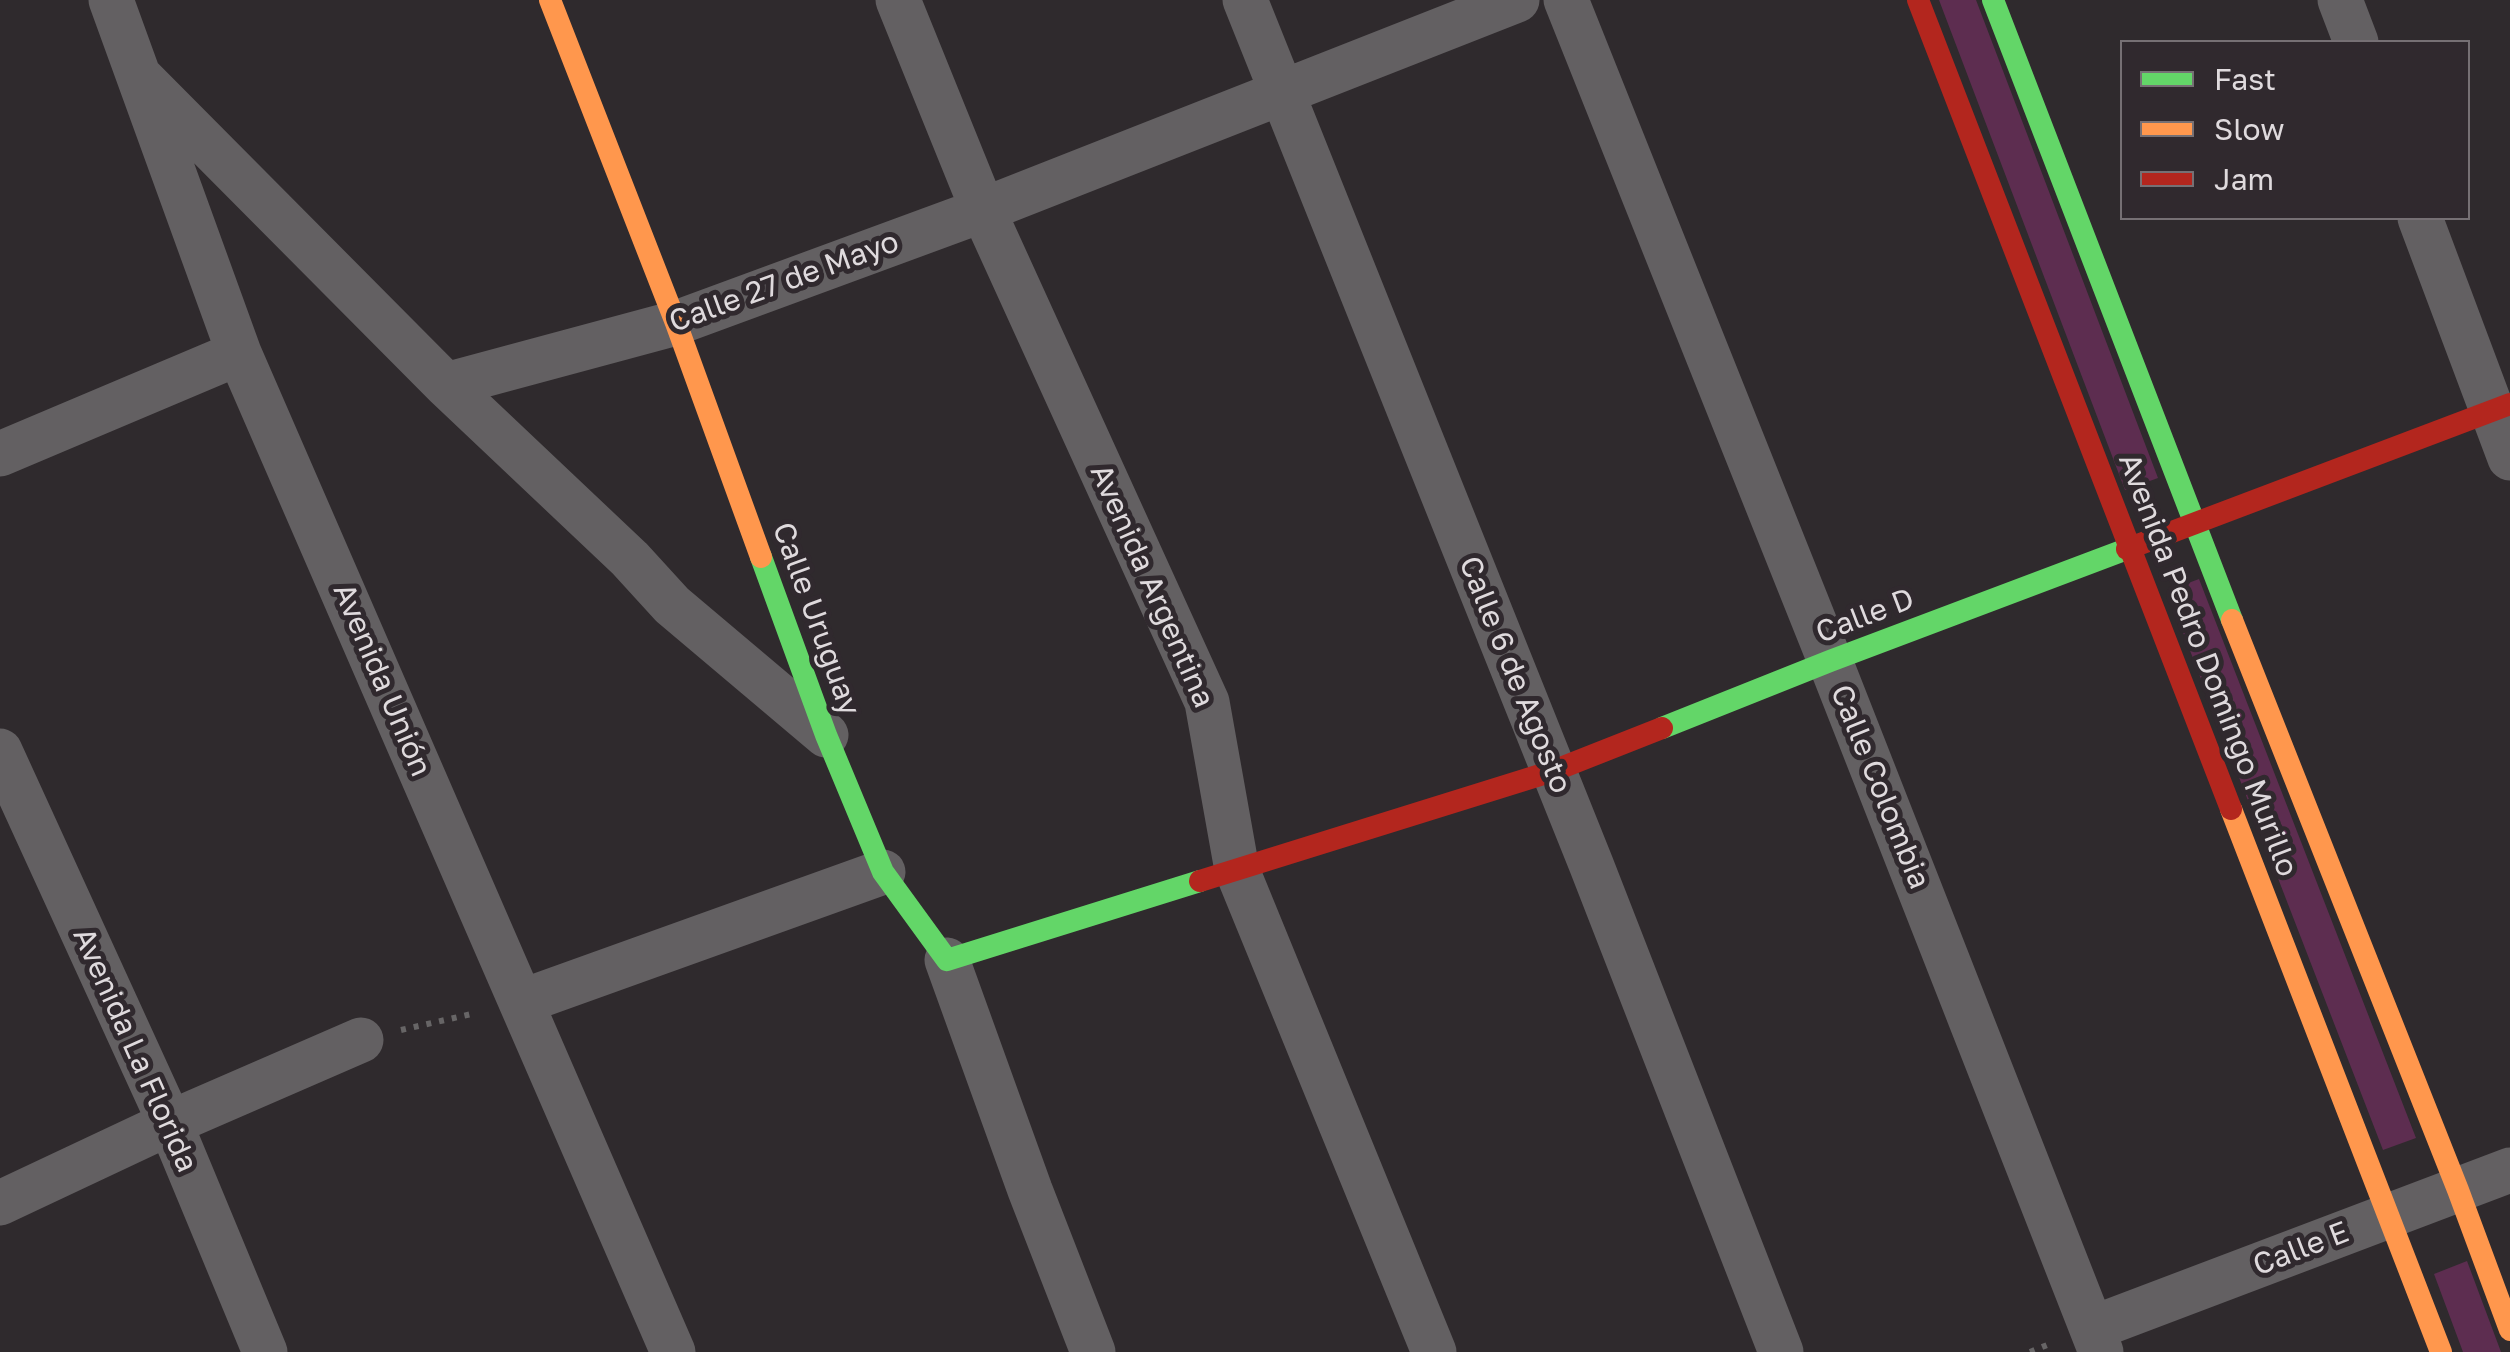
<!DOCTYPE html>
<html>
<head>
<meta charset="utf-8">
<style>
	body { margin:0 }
	#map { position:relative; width:2510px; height:1352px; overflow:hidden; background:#2f2a2d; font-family:"Golos Text",sans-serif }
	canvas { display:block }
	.legend { position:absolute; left:2120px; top:40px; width:350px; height:180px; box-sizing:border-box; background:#30292e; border:2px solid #767074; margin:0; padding:12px 18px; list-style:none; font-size:30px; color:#dfdadd }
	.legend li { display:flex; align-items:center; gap:20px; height:50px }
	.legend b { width:50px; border:2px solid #767074 }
</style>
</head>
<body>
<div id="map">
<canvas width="2510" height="1352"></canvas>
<ul class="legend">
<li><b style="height:12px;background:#63d668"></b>Fast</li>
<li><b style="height:12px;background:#ff974d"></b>Slow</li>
<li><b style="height:12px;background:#b3261e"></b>Jam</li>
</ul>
</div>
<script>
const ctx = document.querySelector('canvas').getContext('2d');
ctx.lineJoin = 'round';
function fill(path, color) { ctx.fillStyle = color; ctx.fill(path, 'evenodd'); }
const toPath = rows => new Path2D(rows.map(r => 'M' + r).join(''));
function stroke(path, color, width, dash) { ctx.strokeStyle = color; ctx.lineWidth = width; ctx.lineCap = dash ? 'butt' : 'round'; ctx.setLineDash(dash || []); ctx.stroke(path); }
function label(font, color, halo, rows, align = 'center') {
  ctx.font = font + ' "Golos Text",sans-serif'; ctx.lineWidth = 10; ctx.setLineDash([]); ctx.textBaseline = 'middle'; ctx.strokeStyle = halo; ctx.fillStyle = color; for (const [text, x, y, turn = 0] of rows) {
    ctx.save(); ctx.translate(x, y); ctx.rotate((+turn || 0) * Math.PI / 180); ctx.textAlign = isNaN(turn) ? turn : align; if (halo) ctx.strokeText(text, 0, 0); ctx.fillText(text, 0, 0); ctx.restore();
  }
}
fill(toPath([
	[1939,0,1976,0,2158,478,2125,490],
	[2199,579,2416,1138,2383,1150,2167,591],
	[2467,1261,2501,1352,2463,1352,2434,1274]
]), '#5d2d50');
stroke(toPath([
	[401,1030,476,1013],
	[2030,1352,2052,1343]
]), '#676566', 6, [5, 8]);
stroke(toPath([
	[111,0,239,353,673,1352],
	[898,0,983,210,1207,702,1237,870,1434,1352],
	[1245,0,1591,864,1781,1352],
	[1566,0,1830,661,2101,1352],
	[2340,0,2356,42],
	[141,78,446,385,676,323,983,210,1517,0],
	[2420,218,2510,458],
	[446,385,630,559,672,605,826,735],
	[0,454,239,353],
	[0,751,170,1123,265,1352],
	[947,960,1030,1190,1093,1352],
	[521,1002,883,872],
	[0,1203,170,1123,361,1040],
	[2093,1328,2510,1170]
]), '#636062', 45);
stroke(toPath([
	[1993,0,2232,620],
	[761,557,826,735,883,872,947,960,1200,881],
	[1662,728,1830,661,2127,549]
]), '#63d668', 22);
stroke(toPath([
	[550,0,676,323,761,557],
	[2232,620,2458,1190,2510,1330],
	[2231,809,2441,1352]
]), '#ff974d', 22);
stroke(toPath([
	[1918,0,2231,809],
	[2127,549,2510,404],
	[1200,881,1553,771,1662,728]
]), '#b3261e', 22);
label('30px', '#dfdadd', '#30292e', [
	["Calle 27 de Mayo",784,282,-20],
	["Avenida Argentina",1152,586,66],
	["Calle D",1865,616,-21],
	["Calle Uruguay",816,619,70],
	["Avenida Pedro Domingo Murillo",2208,665,69],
	["Calle 6 de Agosto",1515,675,68],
	["Avenida Unión",382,680,67],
	["Calle Colombia",1880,787,68],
	["Avenida La Florida",135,1050,66],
	["Calle E",2301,1249,-21]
]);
</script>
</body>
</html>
